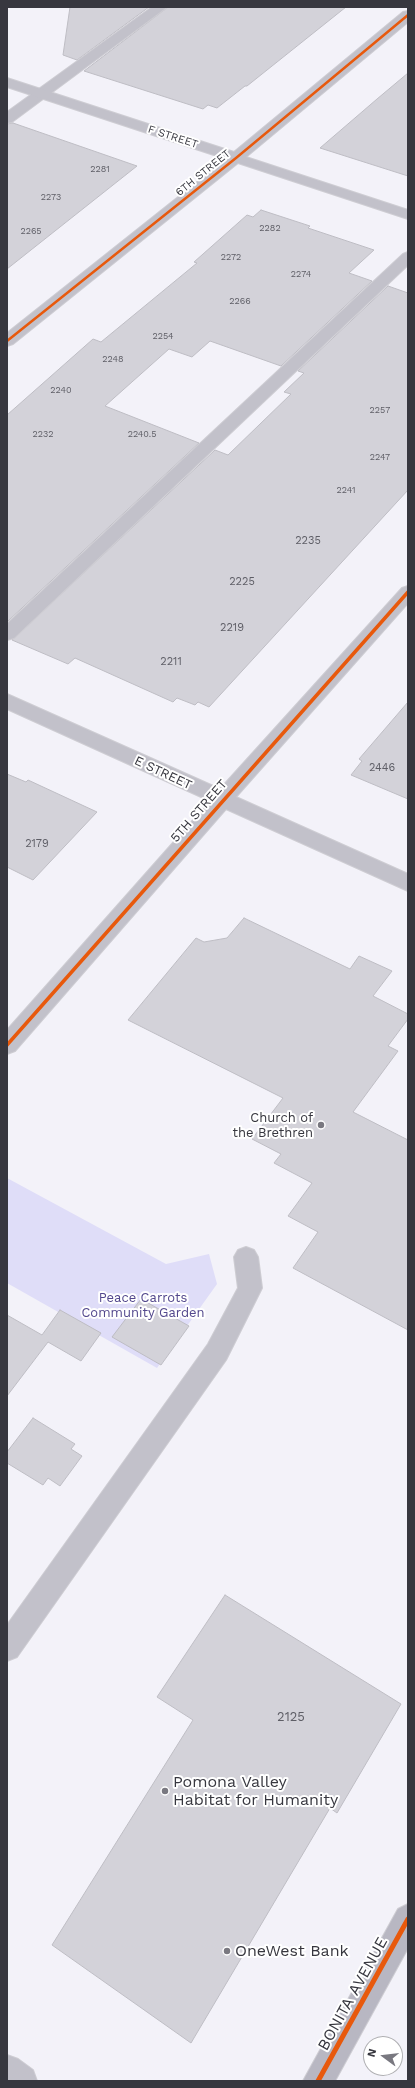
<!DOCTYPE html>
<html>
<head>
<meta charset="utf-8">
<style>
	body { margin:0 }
	#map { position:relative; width:415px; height:2088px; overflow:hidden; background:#f3f2f9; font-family:"Work Sans",sans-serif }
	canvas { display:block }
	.frame { position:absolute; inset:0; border:8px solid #37373f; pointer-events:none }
	.north { position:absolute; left:363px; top:2036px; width:40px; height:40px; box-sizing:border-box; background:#fff; border:1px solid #afafb2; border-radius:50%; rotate:285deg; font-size:11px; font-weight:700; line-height:16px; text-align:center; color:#37373f }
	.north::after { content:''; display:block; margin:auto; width:14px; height:18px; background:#797880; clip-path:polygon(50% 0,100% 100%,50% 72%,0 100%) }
</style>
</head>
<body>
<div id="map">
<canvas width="415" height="2088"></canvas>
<div class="frame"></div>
<div class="north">N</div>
</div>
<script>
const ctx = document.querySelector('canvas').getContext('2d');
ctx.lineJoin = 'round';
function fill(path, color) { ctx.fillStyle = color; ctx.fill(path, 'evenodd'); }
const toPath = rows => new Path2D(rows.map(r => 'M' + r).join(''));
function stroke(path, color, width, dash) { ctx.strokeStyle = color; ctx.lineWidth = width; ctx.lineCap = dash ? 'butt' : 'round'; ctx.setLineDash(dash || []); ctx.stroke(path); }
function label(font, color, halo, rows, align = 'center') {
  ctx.font = font + ' "Work Sans",sans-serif'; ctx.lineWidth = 4; ctx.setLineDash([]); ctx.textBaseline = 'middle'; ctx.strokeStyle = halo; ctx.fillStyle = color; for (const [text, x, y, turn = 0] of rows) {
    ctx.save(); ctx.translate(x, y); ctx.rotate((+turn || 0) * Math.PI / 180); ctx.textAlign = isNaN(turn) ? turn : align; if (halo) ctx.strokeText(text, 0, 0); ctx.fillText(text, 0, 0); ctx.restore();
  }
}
fill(toPath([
	[7,1178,166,1264,209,1254,217,1284,157,1368,7,1283]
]), '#dfddf8');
const building = toPath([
	[70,7,149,7,77,60,63,55,70,7],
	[168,7,346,7,247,86,245,86,217,108,208,105,203,109,84,71,168,7],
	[408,73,408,176,320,148,377,99,408,73],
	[13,123,137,166,7,269,7,124,13,123],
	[261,210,310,226,308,228,374,250,349,273,372,281,281,366,210,341,192,357,169,349,105,406,199,443,7,622,7,415,93,339,101,342,197,263,194,262,247,215,253,217,261,210],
	[388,286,408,293,408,490,209,707,198,702,195,705,177,698,173,702,75,658,68,664,12,640,215,450,228,455,291,394,284,392,304,373,298,371,388,286],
	[408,702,408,799,351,775,362,761,359,759,408,702],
	[7,774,26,782,28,780,97,812,33,880,7,867,7,774],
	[244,918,350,969,359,956,392,971,373,996,408,1014,408,1019,388,1046,398,1051,353,1112,408,1140,408,1330,293,1268,318,1232,288,1216,312,1183,274,1163,281,1154,252,1139,283,1098,128,1020,196,938,204,942,227,938,244,918],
	[141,1299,189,1326,161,1365,112,1337,141,1299],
	[60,1310,101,1333,81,1361,48,1342,7,1396,7,1315,42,1335,60,1310],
	[33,1418,75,1444,71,1449,82,1456,60,1486,48,1478,43,1485,7,1463,7,1452,33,1418],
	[225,1595,401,1704,337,1813,330,1808,191,2043,52,1945,193,1720,157,1697,225,1595]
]);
fill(building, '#d3d2d9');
stroke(building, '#bebdc4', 1);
const service = toPath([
	[152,7,167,7,12,122,7,123,7,112,152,7],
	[408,252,408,265,14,638,7,640,7,624,403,254,408,252],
	[246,1247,254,1250,258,1257,262,1288,226,1360,17,1657,7,1661,7,1625,208,1344,238,1288,234,1257,238,1250,246,1247]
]);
const minor = toPath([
	[408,11,408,22,246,157,408,210,408,219,238,163,13,344,7,346,7,333,226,159,7,87,7,78,234,152,403,12,408,11],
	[408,586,408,603,236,797,408,874,408,891,226,809,15,1051,7,1054,7,1030,210,801,7,709,7,694,220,789,402,588,408,586]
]);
const tertiary = toPath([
	[7,2055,18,2059,33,2070,37,2081,7,2081,7,2055]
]);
const secondary = toPath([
	[408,1904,408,1948,335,2081,303,2081,398,1909,408,1904]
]);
stroke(service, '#cecdd3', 2);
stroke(minor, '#cecdd3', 2);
stroke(tertiary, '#cecdd3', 2);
stroke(secondary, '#cecdd3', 2);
fill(service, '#c2c1ca');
fill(minor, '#c2c1ca');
fill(tertiary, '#c2c1ca');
fill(secondary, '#b8b7c2');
stroke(toPath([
	[7,341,236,158,408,15]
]), '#e8590c', 2.5);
stroke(toPath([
	[7,1045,408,592]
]), '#e8590c', 3.5);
stroke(toPath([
	[318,2081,408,1919]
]), '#e8590c', 5);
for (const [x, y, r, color] of [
	[321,1125,4,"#797880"],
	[165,1791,4,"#797880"],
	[227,1951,4,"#797880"]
]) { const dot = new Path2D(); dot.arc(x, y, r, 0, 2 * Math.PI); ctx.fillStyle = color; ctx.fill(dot); stroke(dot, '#fff', 1.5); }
label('9px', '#5e5e66', null, [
	["2281",100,169],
	["2273",51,197],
	["2282",270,228],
	["2265",31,231],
	["2272",231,257],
	["2274",301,274],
	["2266",240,301],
	["2254",163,336],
	["2248",113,359],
	["2240",61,390],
	["2257",380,410],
	["2232",43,434],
	["2240.5",142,434],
	["2247",380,457],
	["2241",346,490]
]);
label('11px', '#37373f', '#fff', [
	["F STREET",173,137,18],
	["6TH STREET",203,173,-39]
]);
label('11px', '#5e5e66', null, [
	["2235",308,541],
	["2225",242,582],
	["2219",232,628],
	["2211",171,662],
	["2446",382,768],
	["2179",37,844]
]);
label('13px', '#37373f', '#fff', [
	["E STREET",163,773,25],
	["5TH STREET",199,811,-49]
]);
label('13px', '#37373f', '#fff', [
	["Church of",313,1118],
	["the Brethren",313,1133]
], 'right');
label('13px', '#53488d', '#fff', [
	["Peace Carrots",143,1298],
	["Community Garden",143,1313]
]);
label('13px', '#5e5e66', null, [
	["2125",291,1717]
]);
label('16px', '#37373f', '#fff', [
	["Pomona Valley",173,1782],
	["Habitat for Humanity",173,1800],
	["OneWest Bank",235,1951]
], 'left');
label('16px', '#37373f', '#fff', [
	["BONITA AVENUE",353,1994,-61]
]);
</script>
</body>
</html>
